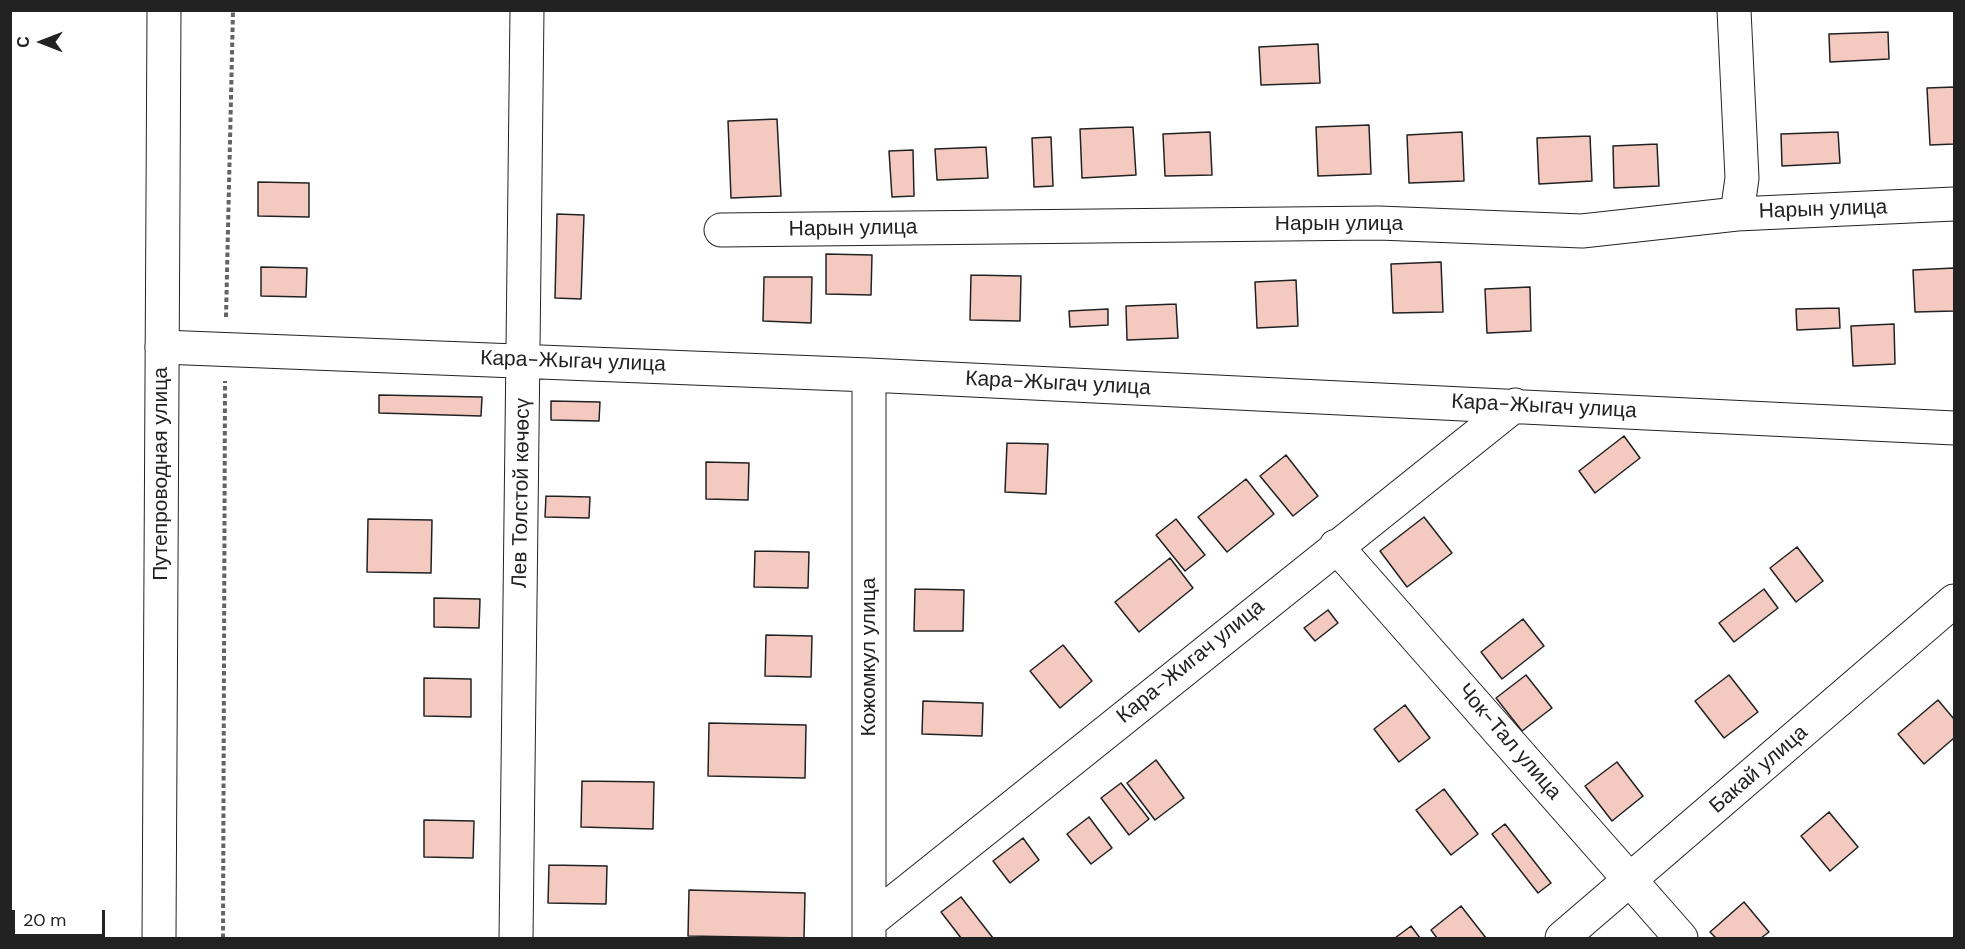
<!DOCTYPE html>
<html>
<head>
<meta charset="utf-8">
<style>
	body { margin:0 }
	#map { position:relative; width:1965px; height:949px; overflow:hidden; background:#fff; font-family:"DM Sans",sans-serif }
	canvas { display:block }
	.frame { position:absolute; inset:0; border:12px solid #222; pointer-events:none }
	.north { position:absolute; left:12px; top:12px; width:60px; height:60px; -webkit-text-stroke:4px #fff; paint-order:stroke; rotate:270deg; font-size:16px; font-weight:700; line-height:24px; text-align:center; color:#222 }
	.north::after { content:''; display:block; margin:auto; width:21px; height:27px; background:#222; clip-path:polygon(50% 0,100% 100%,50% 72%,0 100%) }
	.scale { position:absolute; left:12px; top:910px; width:93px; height:27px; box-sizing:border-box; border:3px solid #222; border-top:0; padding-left:8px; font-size:18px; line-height:21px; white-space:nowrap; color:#222; -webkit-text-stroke:4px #fff; paint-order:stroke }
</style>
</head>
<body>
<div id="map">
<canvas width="1965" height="949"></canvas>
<div class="frame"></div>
<div class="north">С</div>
<div class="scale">20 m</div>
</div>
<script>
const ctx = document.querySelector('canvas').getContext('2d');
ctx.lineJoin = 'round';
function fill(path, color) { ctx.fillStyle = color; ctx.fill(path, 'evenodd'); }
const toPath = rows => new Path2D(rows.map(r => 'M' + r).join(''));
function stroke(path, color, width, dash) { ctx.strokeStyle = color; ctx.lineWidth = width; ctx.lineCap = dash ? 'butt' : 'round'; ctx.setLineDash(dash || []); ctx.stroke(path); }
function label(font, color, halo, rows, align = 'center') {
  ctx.font = font + ' "DM Sans",sans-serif'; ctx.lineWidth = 4.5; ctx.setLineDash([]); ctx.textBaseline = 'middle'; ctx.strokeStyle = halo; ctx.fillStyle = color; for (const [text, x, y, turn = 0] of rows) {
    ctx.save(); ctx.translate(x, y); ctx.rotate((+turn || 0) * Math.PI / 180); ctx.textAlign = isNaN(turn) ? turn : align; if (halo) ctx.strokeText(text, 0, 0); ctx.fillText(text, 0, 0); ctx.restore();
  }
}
const building = toPath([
	[1888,32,1889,59,1830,62,1829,34,1888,32],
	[1318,44,1320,83,1261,85,1259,47,1318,44],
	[1954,87,1954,144,1930,145,1927,88,1954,87],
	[777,119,781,196,731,198,728,121,777,119],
	[1369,125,1371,174,1318,176,1316,127,1369,125],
	[1133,127,1136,175,1082,178,1080,129,1133,127],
	[1210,132,1212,175,1165,176,1163,134,1210,132],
	[1462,132,1464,181,1409,183,1407,135,1462,132],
	[1838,132,1840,163,1782,166,1781,134,1838,132],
	[1590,136,1592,181,1539,184,1537,138,1590,136],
	[1051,137,1053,186,1034,187,1032,138,1051,137],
	[1657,144,1659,186,1614,188,1613,146,1657,144],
	[986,147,988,178,937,180,935,149,986,147],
	[913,150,914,196,892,197,889,151,913,150],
	[258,182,309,183,309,217,258,216,258,182],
	[557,214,584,215,581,299,555,298,557,214],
	[826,254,872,255,871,295,826,294,826,254],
	[1441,262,1443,312,1393,313,1391,264,1441,262],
	[261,267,307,268,306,297,261,296,261,267],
	[1954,268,1954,311,1915,312,1913,270,1954,268],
	[971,275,1021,276,1020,321,970,320,971,275],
	[764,277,812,277,811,323,763,321,764,277],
	[1296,280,1298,326,1257,328,1255,282,1296,280],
	[1530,287,1531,331,1487,333,1485,289,1530,287],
	[1176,304,1178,338,1127,340,1126,306,1176,304],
	[1839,308,1840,328,1797,330,1796,309,1839,308],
	[1108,309,1108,325,1070,327,1069,311,1108,309],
	[1894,324,1895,364,1853,366,1851,326,1894,324],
	[379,395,482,397,481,416,379,413,379,395],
	[551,401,600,402,599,421,551,420,551,401],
	[1624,436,1640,458,1595,493,1579,471,1624,436],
	[1007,443,1048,444,1046,494,1005,492,1007,443],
	[1286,455,1318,496,1293,516,1260,476,1286,455],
	[706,462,749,463,748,500,706,499,706,462],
	[1246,479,1274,514,1227,552,1198,517,1246,479],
	[546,496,590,497,589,518,545,517,546,496],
	[1424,517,1452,553,1407,587,1380,551,1424,517],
	[368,519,432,520,431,573,367,572,368,519],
	[1176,519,1205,555,1185,571,1156,535,1176,519],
	[1797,547,1823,581,1796,602,1770,568,1797,547],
	[755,551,809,552,808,588,754,587,755,551],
	[1170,558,1193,588,1139,632,1115,602,1170,558],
	[915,589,964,590,963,631,914,631,915,589],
	[1764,589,1778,608,1734,642,1719,623,1764,589],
	[434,598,480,599,479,628,434,627,434,598],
	[1328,610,1338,623,1315,641,1304,628,1328,610],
	[1523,619,1544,646,1502,679,1481,652,1523,619],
	[766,635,812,636,811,677,765,676,766,635],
	[1063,645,1092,681,1060,708,1030,671,1063,645],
	[1526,675,1552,708,1522,731,1496,698,1526,675],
	[1729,675,1758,712,1724,738,1695,701,1729,675],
	[424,678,471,679,471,717,424,716,424,678],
	[1938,700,1954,719,1954,738,1924,764,1898,734,1938,700],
	[923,701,983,703,982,736,922,734,923,701],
	[1405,705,1430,738,1399,762,1374,729,1405,705],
	[709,723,806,725,805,778,708,776,709,723],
	[1156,760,1184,798,1155,820,1127,783,1156,760],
	[1617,762,1643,796,1612,821,1585,786,1617,762],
	[582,781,654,782,653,829,581,827,582,781],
	[1121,783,1149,819,1129,835,1101,798,1121,783],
	[1444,789,1478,834,1451,855,1416,810,1444,789],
	[1829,812,1858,847,1830,871,1801,836,1829,812],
	[1089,817,1112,848,1091,864,1067,834,1089,817],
	[424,820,474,821,473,858,424,857,424,820],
	[1505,824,1551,883,1538,893,1492,834,1505,824],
	[1023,838,1039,860,1010,883,993,861,1023,838],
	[549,865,607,866,606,904,548,903,549,865],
	[689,890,805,893,804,938,688,936,689,890],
	[961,897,993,938,961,938,941,912,961,897],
	[1744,902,1769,932,1761,938,1716,938,1710,932,1744,902],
	[1461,906,1486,938,1437,938,1431,930,1461,906],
	[1411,926,1420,938,1395,938,1411,926]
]);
fill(building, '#f3c9c0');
stroke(building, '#222', 1.5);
const minor = toPath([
	[1734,10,1742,178,1737,214],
	[721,230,1379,223,1582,231,1737,214,1954,204],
	[162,347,869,375,1954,428],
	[869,375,869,937],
	[1336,546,1681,938],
	[869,922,1515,405],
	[516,938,527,10],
	[1562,938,1954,601]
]);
const major = toPath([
	[159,938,164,10]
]);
stroke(minor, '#222', 35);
stroke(major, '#222', 35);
stroke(toPath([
	[226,317,233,10],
	[223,938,225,381]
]), '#646464', 4, [4.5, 3]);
stroke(minor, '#fff', 33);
stroke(major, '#fff', 33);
label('21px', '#222', '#fff', [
	["Нарын улица",1823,210,-2],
	["Нарын улица",1339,224],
	["Нарын улица",853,229,-1],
	["Кара-Жыгач улица",573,362,2],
	["Кара-Жыгач улица",1058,384,3],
	["Кара-Жыгач улица",1544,407,3],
	["Путепроводная улица",161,474,-90],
	["Лев Толстой көчөсү",522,493,-89],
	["Кожомкул улица",869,657,-90],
	["Кара-Жигач улица",1191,662,-39],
	["Чок-Тал улица",1509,742,49],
	["Бакай улица",1759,770,-41]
]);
</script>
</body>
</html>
